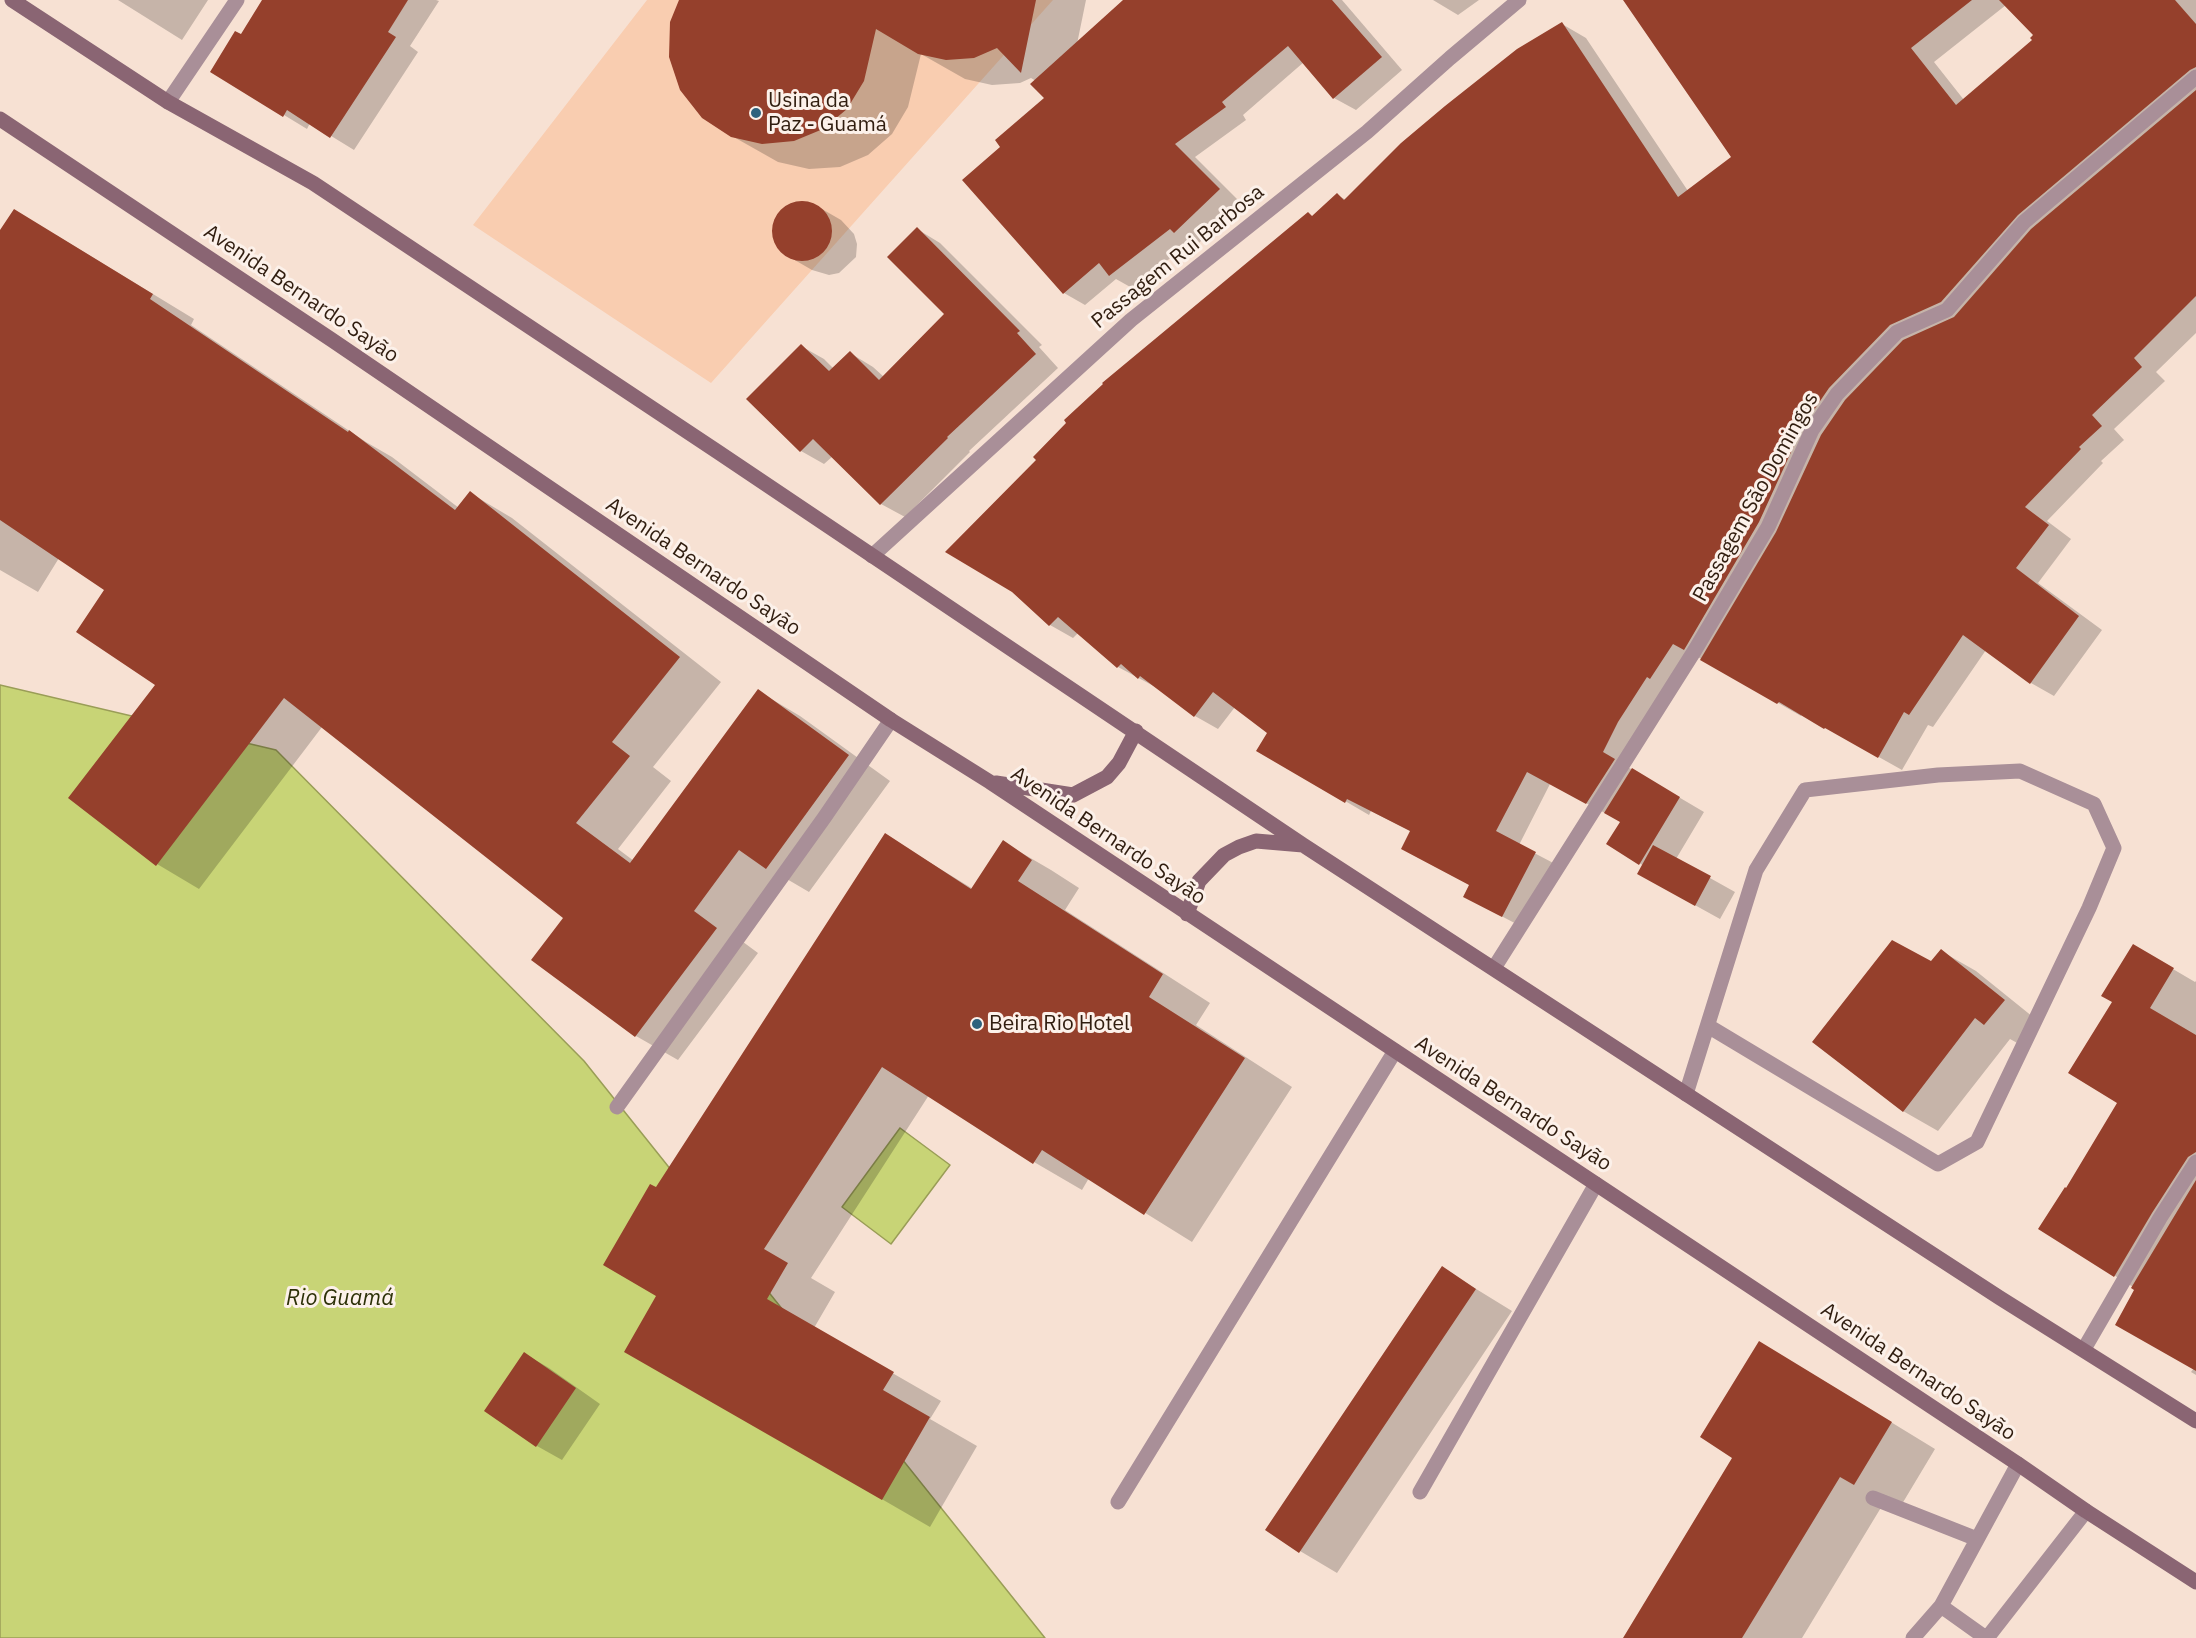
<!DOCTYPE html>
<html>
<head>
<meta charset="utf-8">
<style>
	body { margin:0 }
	canvas { display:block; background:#f7e1d3 }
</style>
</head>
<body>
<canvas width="2196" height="1638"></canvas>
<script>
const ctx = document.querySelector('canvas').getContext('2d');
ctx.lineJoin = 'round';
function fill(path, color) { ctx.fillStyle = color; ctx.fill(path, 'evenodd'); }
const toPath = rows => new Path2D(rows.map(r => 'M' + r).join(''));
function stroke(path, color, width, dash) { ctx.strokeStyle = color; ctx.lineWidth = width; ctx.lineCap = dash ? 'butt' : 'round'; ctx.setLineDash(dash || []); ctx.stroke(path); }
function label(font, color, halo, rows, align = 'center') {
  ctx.font = font + ' "IBM Plex Sans",sans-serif'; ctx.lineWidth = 6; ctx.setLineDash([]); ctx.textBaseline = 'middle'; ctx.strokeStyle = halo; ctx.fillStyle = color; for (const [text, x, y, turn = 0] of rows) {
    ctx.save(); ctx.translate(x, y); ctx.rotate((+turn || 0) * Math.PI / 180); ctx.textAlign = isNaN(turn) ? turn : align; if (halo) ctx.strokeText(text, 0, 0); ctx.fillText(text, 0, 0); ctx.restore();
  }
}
fill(toPath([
	[647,0,1053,0,711,383,473,225]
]), '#f9cdb0');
const water = toPath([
	[0,685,276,750,584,1061,1045,1638,0,1638,0,685],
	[900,1128,950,1165,891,1244,842,1207,900,1128]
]);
fill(water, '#c8d476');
stroke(water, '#9a9d57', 1.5);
fill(toPath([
	[118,0,208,0,182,40],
	[264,0,436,0,439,1,410,46,418,52,354,150,310,123,307,129,284,115,241,36],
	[681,0,1086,0,1077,44,1157,0,1342,0,1402,70,1356,110,1334,98,1304,62,1243,115,1246,120,1195,157,1240,202,1197,245,1191,242,1132,288,1116,279,1085,305,1064,293,1002,147,1046,98,1036,81,1031,78,1020,83,992,85,965,79,921,54,908,107,892,134,868,155,840,167,809,169,778,162,732,136],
	[1433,0,1479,0,1458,15],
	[1625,0,2196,0,2196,333,2156,372,2165,381,2114,429,2124,440,2101,461,2103,463,2047,521,2071,539,2038,583,2102,630,2054,696,2031,683,1986,650,1933,727,1928,725,1902,770,1802,714,1801,716,1696,656,1626,766,1704,812,1676,859,1735,892,1720,919,1664,888,1644,866,1608,844,1622,822,1550,784,1519,845,1559,866,1526,929,1465,897,1471,885,1412,832,1371,811,1369,815,1258,750,1269,733,1235,707,1218,729,1195,716,1161,690,1118,667,1078,633,1073,638,1050,625,1012,591,1313,217,1337,195,1346,200,1562,24,1586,38,1688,191,1733,157],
	[2006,5,2036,36,2034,41,1964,100,1934,62],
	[802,201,815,205,841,220,854,234,857,244,856,257,839,273,829,275,812,270,786,255,779,248,773,231,780,213,787,207],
	[917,229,940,243,1042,345,1039,347,1058,368,969,451,970,452,905,517,881,504,833,456,824,464,801,451,801,346,824,359,834,369,850,353,873,367,884,377,946,314],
	[0,234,56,235,194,319,191,325,366,442,392,457,459,508,470,493,512,518,721,682,653,767,671,781,618,849,634,861,758,691,800,716,890,781,809,892,780,875,735,936,758,953,678,1060,636,1036,565,918,322,727,199,889,157,864,157,684,106,590,59,558,38,592,0,570],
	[885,835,973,889,1003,842,1051,870,1079,888,1065,910,1210,1003,1196,1025,1292,1087,1192,1242,1089,1178,1082,1190,1034,1162,929,1095,811,1278,835,1292,814,1328,941,1401,930,1419,977,1446,930,1527,626,1351,658,1295,656,1189],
	[1941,951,1976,971,2038,1021,2019,1044,2010,1039,1938,1131,1903,1111,1931,963],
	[2161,962,2195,982,2196,981,2196,1375,2191,1372,2194,1368,2133,1287,2040,1229,2067,1190,2119,1102],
	[1442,1268,1512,1311,1337,1573,1300,1551],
	[525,1354,549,1368,600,1404,562,1460,537,1446],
	[1804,1369,1935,1449,1899,1509,1885,1501,1802,1638,1624,1638]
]), '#0003');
fill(toPath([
	[262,0,408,0,388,32,396,37,330,138,287,110,283,117,210,72,235,31,241,34],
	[679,0,1036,0,1021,73,997,48,974,58,946,60,918,54,876,29,864,81,847,109,823,129,794,141,762,144,731,137,702,118,680,90,669,57,670,22],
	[1123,0,1332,0,1382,57,1333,99,1288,46,1222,102,1226,107,1175,144,1220,189,1174,233,1170,229,1109,276,1099,263,1063,294,962,180,1000,147,995,140,1044,98,1030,84],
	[1623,0,1972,0,1911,48,1956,105,2032,40,2030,38,2033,35,1999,0,2175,0,2196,24,2196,67,2190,70,2018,215,1941,302,1890,325,1829,388,1803,426,1759,522,1687,645,1684,650,1673,644,1650,679,1647,677,1618,722,1603,752,1615,759,1586,804,1527,772,1496,831,1536,852,1502,917,1463,897,1469,885,1401,849,1410,831,1347,799,1345,803,1256,751,1267,733,1213,692,1194,717,1140,676,1138,679,1121,664,1117,668,1058,617,1049,626,1012,592,945,552,1036,460,1033,457,1066,423,1064,420,1103,384,1102,383,1308,212,1312,216,1337,193,1344,200,1401,143,1445,106,1517,49,1562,22,1678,197,1731,157],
	[2196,90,2196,296,2134,358,2142,367,2092,415,2102,426,2079,447,2081,449,2025,507,2049,525,2016,568,2079,616,2030,684,1963,635,1909,715,1904,712,1878,758,1825,728,1824,729,1779,702,1777,704,1700,660,1776,532,1821,435,1845,400,1903,340,1954,317,2031,229],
	'772 231a30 30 0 1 1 60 0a30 30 0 1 1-60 0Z',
	[14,209,153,294,150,299,348,432,349,430,455,510,470,491,680,657,612,742,630,756,576,823,630,863,758,689,849,755,766,869,739,850,694,911,717,928,635,1037,531,960,563,918,284,698,156,866,68,798,155,685,76,632,104,590,0,520,0,230],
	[917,227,1020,331,1017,333,1036,354,947,437,948,438,880,505,813,439,800,452,746,399,801,344,829,371,850,351,879,380,944,314,887,257],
	[1632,768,1680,797,1639,865,1606,844,1620,822,1604,813],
	[885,833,971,889,1003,840,1032,860,1018,881,1163,974,1149,997,1245,1058,1144,1215,1042,1150,1033,1164,882,1067,764,1249,788,1263,767,1299,894,1372,883,1390,930,1417,882,1500,624,1352,656,1296,603,1265,650,1184,656,1187],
	[1653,845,1711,876,1695,906,1637,874],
	[1892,940,1931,961,1941,949,2005,1000,1984,1025,1975,1018,1903,1112,1812,1042],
	[2133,944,2174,968,2150,1008,2196,1035,2196,1152,2188,1157,2152,1213,2114,1277,2038,1229,2065,1187,2066,1188,2117,1103,2068,1073,2112,1002,2101,996],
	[2196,1180,2196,1371,2115,1325,2134,1290,2131,1288],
	[1442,1266,1476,1289,1299,1553,1265,1530],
	[1759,1341,1892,1422,1854,1485,1840,1477,1742,1638,1623,1638,1732,1458,1700,1437],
	[524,1352,576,1388,536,1447,484,1411]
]), '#95402c');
stroke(toPath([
	[1686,1094,1756,870,1805,790,1938,775,2020,771,2094,804,2114,848,2089,908,1977,1142,1938,1164,1708,1026],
	[617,1107,824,818,891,720],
	[1420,1492,1596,1184],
	[1873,1498,1977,1539],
	[1118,1502,1395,1051],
	[1941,1606,1986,1638],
	[1913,1638,1941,1606,2018,1464],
	[1987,1638,2086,1511]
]), '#a98f98', 15);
stroke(toPath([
	[168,102,237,0],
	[872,556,1131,320,1367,132,1450,58,1519,0],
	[1494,968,1695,650,1768,527,1812,430,1837,394,1897,332,1947,310,2024,222,2196,77],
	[2084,1349,2160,1218,2196,1162]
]), '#a98f98', 15);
stroke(toPath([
	[12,0,168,102,313,183,718,452,1303,845,2000,1298,2196,1421],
	[0,119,332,340,891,720,990,782,2018,1464,2086,1511,2196,1582],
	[996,783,1073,795,1107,777,1119,763,1136,731],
	[1187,914,1199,881,1224,855,1239,847,1256,841,1303,845]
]), '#8a6573', 15);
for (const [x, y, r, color] of [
	[756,113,6,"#2e627e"],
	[977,1024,6,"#2e627e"]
]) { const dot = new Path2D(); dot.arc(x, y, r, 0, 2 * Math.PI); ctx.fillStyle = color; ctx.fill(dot); stroke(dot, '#fcf1ea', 2); }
label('21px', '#301d0f', '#fcf1ea', [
	["Usina da",768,101],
	["Paz - Guamá",768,125],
	["Beira Rio Hotel",989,1024]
], 'left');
label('21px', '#301d0f', '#fcf1ea', [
	["Passagem Rui Barbosa",1178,257,-39],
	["Avenida Bernardo Sayão",301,294,34],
	["Passagem São Domingos",1756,497,-61],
	["Avenida Bernardo Sayão",703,567,34],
	["Avenida Bernardo Sayão",1108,836,34],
	["Avenida Bernardo Sayão",1513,1104,33],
	["Avenida Bernardo Sayão",1918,1372,34]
]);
label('italic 22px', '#2d3108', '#fcf1ea', [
	["Rio Guamá",340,1299]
]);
</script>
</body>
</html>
